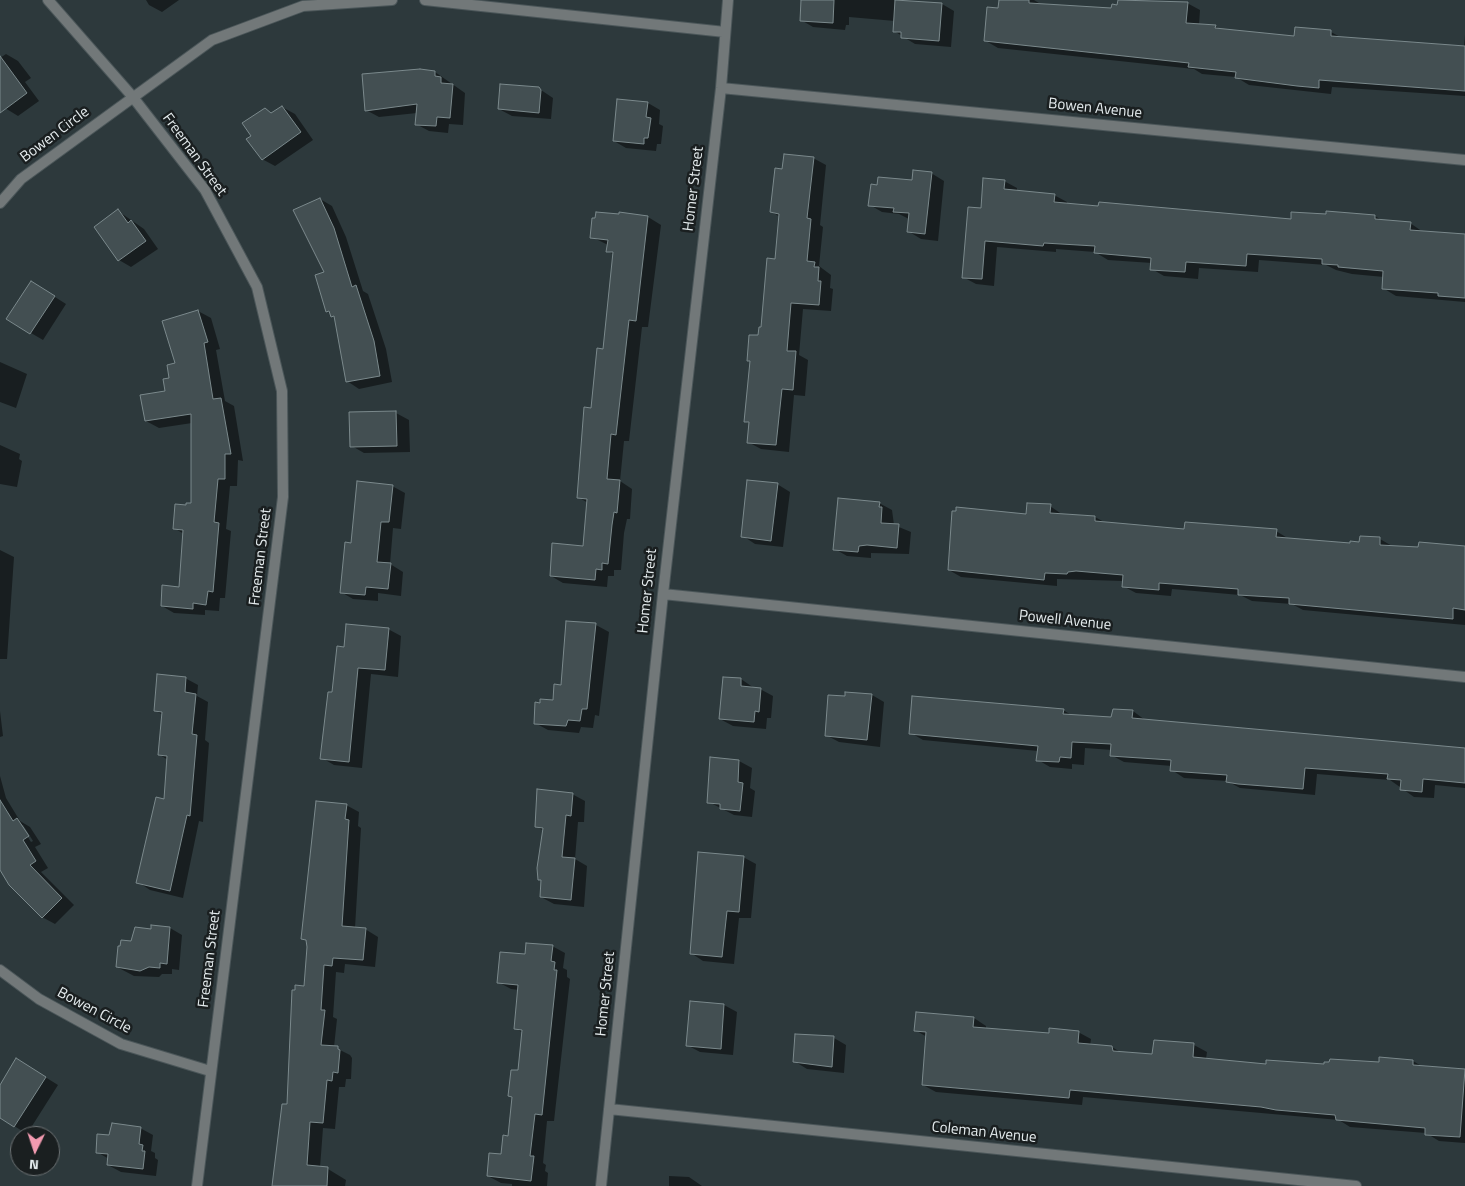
<!DOCTYPE html>
<html>
<head>
<meta charset="utf-8">
<style>
	body { margin:0 }
	#map { position:relative; width:1465px; height:1186px; overflow:hidden; background:#2d393c; font-family:"Titillium Web",sans-serif }
	canvas { display:block }
	.north { position:absolute; left:10px; top:1126px; width:50px; height:50px; box-sizing:border-box; background:#1a1f20; border:1px solid #6c7173; border-radius:50%; rotate:184deg; font-size:14px; font-weight:700; line-height:20px; text-align:center; color:#e6edef }
	.north::after { content:''; display:block; margin:auto; width:18px; height:22px; background:#f29ab0; clip-path:polygon(50% 0,100% 100%,50% 72%,0 100%) }
</style>
</head>
<body>
<div id="map">
<canvas width="1465" height="1186"></canvas>
<div class="north">N</div>
</div>
<script>
const ctx = document.querySelector('canvas').getContext('2d');
ctx.lineJoin = 'round';
function fill(path, color) { ctx.fillStyle = color; ctx.fill(path, 'evenodd'); }
const toPath = rows => new Path2D(rows.map(r => 'M' + r).join(''));
function stroke(path, color, width, dash) { ctx.strokeStyle = color; ctx.lineWidth = width; ctx.lineCap = dash ? 'butt' : 'round'; ctx.setLineDash(dash || []); ctx.stroke(path); }
function label(font, color, halo, rows, align = 'center') {
  ctx.font = font + ' "Titillium Web",sans-serif'; ctx.lineWidth = 5; ctx.setLineDash([]); ctx.textBaseline = 'middle'; ctx.strokeStyle = halo; ctx.fillStyle = color; for (const [text, x, y, turn = 0] of rows) {
    ctx.save(); ctx.translate(x, y); ctx.rotate((+turn || 0) * Math.PI / 180); ctx.textAlign = isNaN(turn) ? turn : align; if (halo) ctx.strokeText(text, 0, 0); ctx.fillText(text, 0, 0); ctx.restore();
  }
}
fill(toPath([
	[146,0,179,0,162,12,149,5],
	[803,0,895,0,942,4,954,11,951,47,915,44,894,31,895,21,849,17,849,25,846,25,845,30,813,27,801,20],
	[1000,0,1034,0,1042,5,1112,10,1119,6,1119,0,1187,3,1200,10,1199,25,1215,26,1221,30,1295,37,1296,29,1331,32,1342,38,1464,47,1465,35,1465,96,1332,87,1331,94,1249,85,1236,77,1202,74,1194,69,998,48,986,41,999,9],
	[6,54,18,61,31,78,25,82,39,101,18,116,5,108,0,101,0,58],
	[435,72,465,93,463,125,449,124,448,133,429,131,416,124,417,113,379,117,366,110],
	[538,88,553,98,551,119,512,116,499,109],
	[648,103,660,110,659,124,663,126,661,144,657,144,656,151,626,148,614,141],
	[282,107,295,114,313,140,275,166,262,159,252,136,269,112,272,113],
	[813,158,826,165,820,225,823,227,819,266,831,275,830,288,833,289,831,311,803,309,799,355,808,360,805,396,794,395,789,452,761,449,748,442,750,424,745,421,751,362,748,361,762,328,776,260,780,217,772,212,784,170],
	[931,173,944,181,938,241,921,239,908,231,909,219,899,214,882,212,870,205],
	[1004,181,1017,188,1017,191,1054,195,1067,202,1067,204,1292,220,1375,216,1383,221,1410,223,1423,232,1465,235,1465,302,1396,296,1383,288,1384,277,1352,274,1336,270,1326,265,1259,260,1258,272,1199,268,1198,279,1164,276,1152,269,1152,263,1108,260,1095,252,1056,249,1056,252,997,247,994,286,976,284,963,277,982,209],
	[320,199,332,206,346,237,363,291,368,294,386,349,392,382,359,389,347,381,335,318,327,311],
	[118,211,144,229,158,249,131,267,119,260],
	[620,213,648,217,661,225,648,327,642,327,629,441,624,441,620,481,632,489,630,519,627,519,624,533,621,570,614,570,614,576,608,576,607,587,563,583,551,576,584,547,588,503,578,497,604,350,614,255,608,251,608,245,592,237],
	[44,290,66,304,43,340,31,333],
	[198,311,211,318,220,349,216,350,225,401,234,406,243,461,238,460,237,486,230,486,226,529,231,531,225,598,220,598,219,611,205,610,205,615,174,613,162,606,181,588,184,534,174,528,187,507,192,505,192,423,159,428,146,421,166,392],
	[0,362,27,374,16,408,0,402],
	[396,413,409,420,410,452,364,453,352,446,350,414],
	[0,445,20,454,19,459,22,461,17,487,0,484],
	[777,484,790,492,783,547,755,544,743,536],
	[392,486,405,493,401,529,393,528,390,564,403,572,401,596,378,593,378,601,353,599,341,592,352,544],
	[879,503,892,510,894,525,911,532,909,554,871,553,871,558,847,556,835,549],
	[1050,506,1063,515,1095,517,1106,523,1185,530,1276,531,1289,539,1351,545,1380,539,1392,546,1465,569,1465,625,1303,610,1292,604,1252,601,1240,595,1172,589,1171,596,1136,593,1123,586,1123,581,1057,579,1057,586,961,577,949,570,1027,515],
	[0,550,14,557,7,659,0,659],
	[567,622,596,625,609,632,599,716,595,715,593,728,581,727,579,733,548,730,535,723,554,702,562,686],
	[388,629,401,636,398,677,371,674,362,768,334,765,322,758,333,694,345,649],
	[185,678,198,685,197,696,208,702,205,740,209,743,203,822,199,821,183,898,150,890,138,882,165,800,168,760,160,755,163,715,156,711],
	[724,678,741,679,754,688,760,689,773,696,771,718,767,718,766,729,733,726,720,719],
	[872,695,884,702,880,747,839,742,826,735,846,698],
	[1063,710,1073,716,1111,718,1133,711,1145,720,1465,749,1465,788,1435,785,1434,798,1414,797,1390,780,1317,774,1315,795,1240,788,1227,781,1184,778,1172,770,1172,766,1124,762,1111,755,1112,750,1085,748,1084,765,1072,764,1072,769,1050,767,1038,760,1038,751,923,740,911,733],
	[0,711,3,736,0,737],
	[711,758,739,761,752,768,750,788,755,791,752,817,734,815,709,802],
	[0,776,6,798,20,821,30,827,41,844,35,847,48,868,41,872,74,905,55,924,42,917,0,868],
	[20,825,23,825,33,841,31,842],
	[572,794,585,801,584,822,578,822,575,859,587,866,584,907,554,904,541,897,544,831,536,826],
	[346,805,359,812,358,826,361,828,355,928,365,929,378,937,375,967,345,964,344,973,336,972,333,1017,337,1019,334,1047,350,1055,352,1058,351,1079,346,1079,345,1087,339,1087,335,1129,323,1128,320,1168,328,1169,346,1180,345,1186,274,1186,288,1106,305,987,308,941,303,938],
	[743,857,756,864,751,918,739,918,734,964,703,961,691,953],
	[170,928,182,935,179,970,172,969,172,974,162,974,159,977,134,976,117,967,132,942,152,930],
	[552,946,565,953,563,968,567,970,567,977,570,979,554,1121,547,1121,543,1163,546,1165,545,1171,548,1173,547,1186,512,1186,512,1184,501,1183,488,1176,502,1155,509,1137,513,1098,510,1096,520,1072,523,1033,515,1028,519,990,511,989,498,982,526,955],
	[691,1002,724,1005,737,1012,733,1055,700,1052,687,1045],
	[974,1018,986,1026,986,1029,1050,1034,1078,1032,1091,1039,1090,1046,1112,1047,1122,1053,1153,1055,1156,1041,1194,1045,1207,1052,1206,1059,1267,1065,1326,1065,1380,1063,1380,1059,1413,1061,1423,1067,1465,1070,1465,1143,1439,1141,1426,1133,1350,1127,1339,1120,1083,1097,1082,1105,936,1092,923,1085,927,1037,915,1030],
	[834,1038,846,1045,844,1073,807,1069,794,1061],
	[29,1067,58,1085,27,1134,0,1117,0,1087],
	[140,1128,153,1135,151,1151,155,1153,155,1158,158,1160,156,1176,121,1172,108,1165,109,1159,97,1152,110,1136],
	[669,1176,689,1177,702,1186,669,1186]
]), '#0007');
const building = toPath([
	[801,0,834,0,833,23,800,21,801,0],
	[895,0,942,3,939,41,901,38,901,32,893,32,895,0],
	[999,0,1029,0,1029,3,1111,8,1112,4,1117,5,1118,0,1188,2,1186,23,1216,25,1215,28,1294,36,1295,27,1331,30,1331,36,1465,46,1465,91,1319,80,1319,88,1297,86,1235,78,1236,72,1188,67,1189,63,984,41,987,7,998,8,999,0],
	[0,56,27,93,0,113,0,56],
	[420,69,435,71,435,76,441,77,441,83,453,84,450,118,437,117,436,126,415,125,417,104,365,111,362,74,420,69],
	[500,84,539,87,541,90,539,113,498,109,500,84],
	[617,99,648,102,646,117,651,118,648,138,644,138,644,144,613,141,617,99],
	[282,106,301,132,262,160,246,139,251,136,242,123,265,108,271,113,282,106],
	[784,154,814,157,807,218,811,219,807,261,815,262,814,267,819,267,818,281,821,281,819,305,791,303,787,351,796,351,793,390,782,389,776,445,747,443,749,422,744,422,750,361,747,361,749,335,758,335,759,327,761,327,767,258,775,259,779,214,770,212,775,168,782,169,784,154],
	[913,170,932,172,925,234,907,232,909,213,893,212,894,208,868,206,871,184,877,185,878,177,912,180,913,170],
	[983,178,1005,180,1004,189,1055,194,1054,202,1098,206,1099,202,1291,219,1291,212,1326,214,1326,211,1375,215,1375,219,1411,222,1410,230,1465,234,1465,298,1438,296,1438,293,1382,289,1383,271,1338,267,1338,265,1322,264,1322,259,1247,254,1246,266,1186,262,1185,272,1150,270,1151,258,1094,253,1095,246,1044,243,1043,246,985,241,982,279,962,278,968,207,981,208,983,178],
	[320,198,334,228,352,287,356,285,374,341,380,376,346,382,334,316,331,317,329,311,326,312,315,275,324,272,293,210,320,198],
	[118,209,128,223,131,220,146,241,118,261,94,227,118,209],
	[596,212,619,214,619,212,648,216,636,321,629,320,616,435,611,434,607,479,620,480,617,513,614,512,612,525,608,564,602,563,602,570,596,569,595,580,550,576,552,543,583,546,587,499,577,498,584,407,591,408,597,348,603,349,613,252,606,252,608,240,590,238,592,218,595,218,596,212],
	[31,281,55,296,30,334,6,319,31,281],
	[198,310,208,342,204,343,213,399,221,398,231,454,225,454,225,479,218,479,214,522,219,523,213,592,208,591,206,605,193,603,193,609,161,606,162,585,179,587,183,530,173,529,175,504,186,505,186,503,191,503,191,414,145,421,140,395,165,391,163,379,169,378,167,365,175,363,162,321,198,310],
	[396,411,397,446,350,447,349,412,396,411],
	[747,480,778,483,771,541,741,537,747,480],
	[357,481,393,485,389,522,381,522,377,562,391,563,388,589,366,587,365,595,340,593,345,542,351,543,357,481],
	[838,498,880,502,879,507,882,507,881,523,899,524,897,548,867,545,859,546,858,552,833,550,838,498],
	[1027,503,1051,504,1050,513,1095,516,1095,521,1184,529,1185,522,1277,529,1276,537,1350,543,1350,541,1359,542,1360,536,1380,537,1380,545,1418,547,1419,542,1465,546,1465,610,1453,608,1453,619,1289,604,1289,598,1238,595,1238,589,1159,583,1159,590,1122,587,1123,575,1076,571,1068,572,1067,574,1045,573,1044,580,948,570,952,511,956,511,956,507,1026,514,1027,503],
	[566,621,596,623,587,709,582,709,580,721,568,720,566,726,534,724,535,702,540,703,540,699,553,700,554,684,561,685,566,621],
	[346,624,389,628,385,670,358,668,349,762,320,759,328,692,332,692,337,646,344,647,346,624],
	[157,674,186,677,185,692,196,694,192,734,197,735,190,816,187,815,170,891,136,883,156,797,164,799,167,756,158,755,162,712,154,711,157,674],
	[723,677,741,678,741,686,761,688,759,712,755,711,754,722,719,719,723,677],
	[845,692,872,694,867,740,825,736,828,695,845,696,845,692],
	[912,696,1064,709,1063,714,1111,717,1113,709,1133,710,1132,718,1465,748,1465,783,1423,779,1422,792,1400,790,1401,780,1387,779,1388,774,1305,768,1303,789,1238,784,1226,782,1227,775,1170,771,1171,760,1110,756,1111,744,1072,742,1071,758,1060,757,1059,762,1036,761,1038,746,909,734,912,696],
	[710,757,739,760,738,782,743,783,740,811,720,809,720,804,707,803,710,757],
	[537,789,573,793,571,816,566,815,562,857,575,858,571,900,540,897,541,880,538,880,537,868,543,828,535,827,537,789],
	[0,800,13,821,17,818,29,836,23,840,36,861,30,865,62,898,42,918,9,885,0,870,0,800],
	[316,801,347,804,345,819,349,820,342,926,366,928,363,960,333,958,332,966,324,965,321,1010,325,1010,321,1045,338,1046,338,1049,340,1050,338,1073,333,1072,332,1081,327,1080,323,1123,310,1122,307,1165,328,1167,327,1186,272,1186,282,1104,287,1104,292,990,295,990,295,985,304,986,307,947,306,940,301,939,316,801],
	[698,852,744,856,739,912,727,911,722,957,690,954,698,852],
	[151,925,170,927,167,964,160,963,160,968,149,967,140,971,116,967,118,946,120,946,121,940,131,941,135,927,151,929,151,925],
	[526,943,553,945,551,961,555,962,554,970,557,970,542,1115,535,1114,530,1156,534,1156,531,1181,487,1176,489,1153,501,1154,503,1135,508,1136,512,1097,508,1096,511,1070,518,1070,522,1030,514,1029,518,985,497,983,500,952,525,954,526,943],
	[690,1001,724,1004,721,1049,686,1046,690,1001],
	[916,1012,974,1017,973,1027,1049,1033,1049,1028,1079,1031,1078,1043,1112,1046,1113,1051,1152,1054,1154,1040,1194,1043,1193,1057,1266,1064,1266,1060,1324,1064,1324,1062,1329,1062,1330,1059,1379,1062,1379,1057,1413,1060,1413,1065,1465,1069,1460,1137,1425,1135,1425,1128,1336,1120,1335,1115,1276,1110,1261,1107,1070,1090,1069,1098,922,1085,926,1032,914,1031,916,1012],
	[795,1034,834,1036,832,1067,793,1062,795,1034],
	[16,1058,46,1077,14,1127,0,1118,0,1085,16,1058],
	[112,1123,141,1127,139,1144,143,1145,142,1151,145,1151,143,1169,107,1165,108,1154,96,1153,97,1134,109,1135,112,1123]
]);
fill(building, '#434f52');
stroke(building, '#7b898c', 1);
const minor = toPath([
	[48,0,132,96,205,190,257,287,282,391,283,497,197,1186],
	[425,0,725,32],
	[721,88,1465,160],
	[0,203,21,179,212,40,303,6,392,0],
	[663,594,1465,677],
	[0,970,39,999,121,1044,210,1071],
	[609,1109,1356,1186],
	[601,1186,663,594,721,88,728,0]
]);
stroke(minor, '#4b5659', 12);
stroke(minor, '#727879', 10);
label('15px', '#e6edef', '#1a1f20', [
	["Bowen Avenue",1095,109,6],
	["Bowen Circle",55,135,-37],
	["Freeman Street",194,155,54],
	["Homer Street",694,189,-83],
	["Freeman Street",261,557,-83],
	["Homer Street",648,591,-84],
	["Powell Avenue",1065,621,6],
	["Freeman Street",210,959,-83],
	["Homer Street",606,994,-84],
	["Bowen Circle",94,1011,28],
	["Coleman Avenue",984,1133,6]
]);
</script>
</body>
</html>
